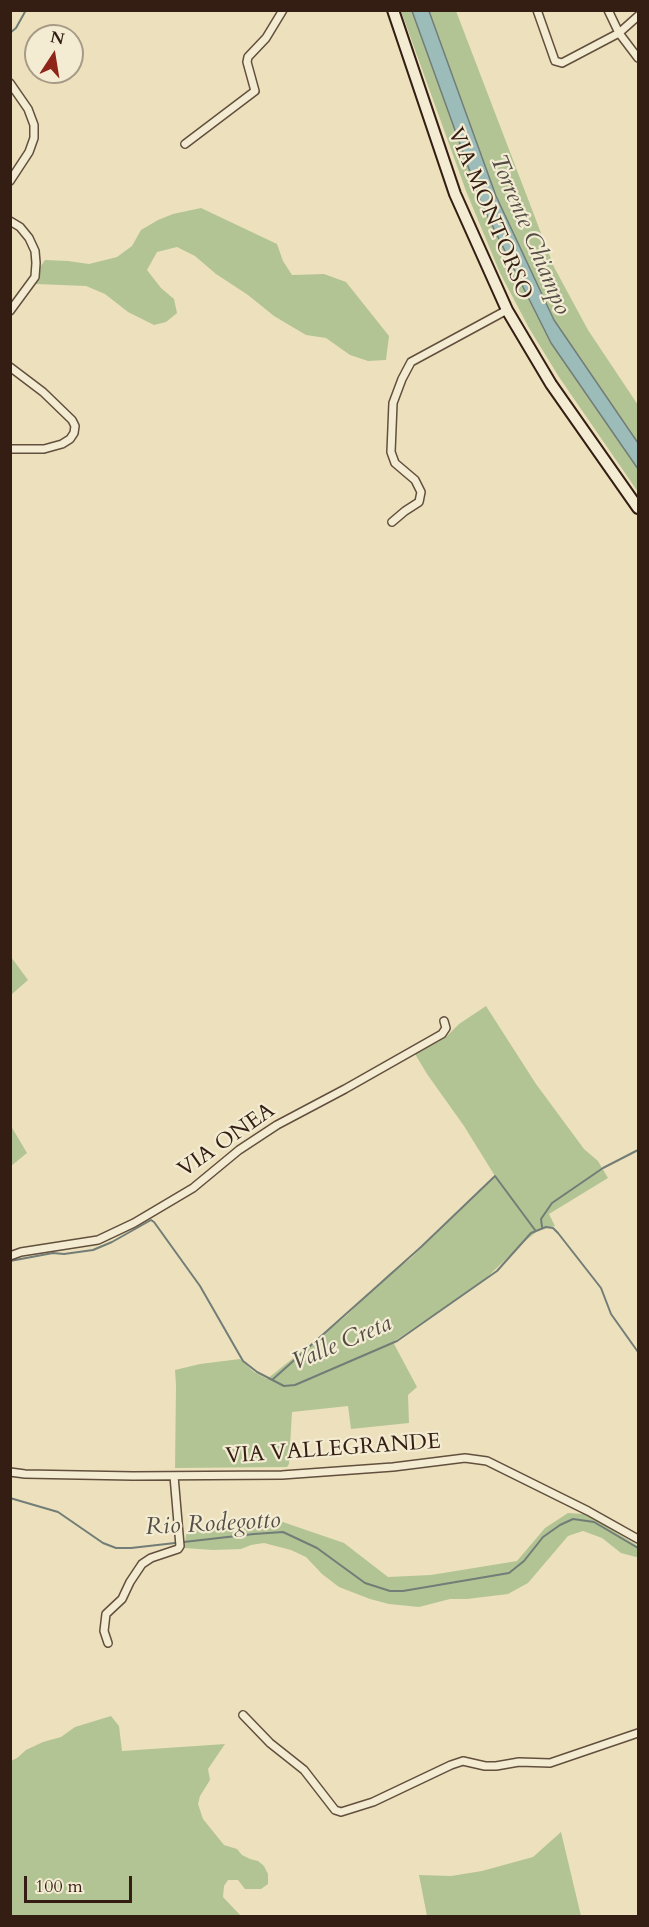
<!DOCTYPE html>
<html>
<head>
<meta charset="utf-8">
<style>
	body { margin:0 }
	#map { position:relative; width:649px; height:1927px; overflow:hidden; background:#ece1bc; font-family:Cardo,serif }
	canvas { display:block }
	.frame { position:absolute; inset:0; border:12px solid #341e13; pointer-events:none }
	.north { position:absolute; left:24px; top:24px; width:60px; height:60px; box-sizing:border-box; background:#f3ecd3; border:2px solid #a79a86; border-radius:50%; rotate:12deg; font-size:16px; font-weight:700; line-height:24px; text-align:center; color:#341e13 }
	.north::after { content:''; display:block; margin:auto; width:21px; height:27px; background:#8f2418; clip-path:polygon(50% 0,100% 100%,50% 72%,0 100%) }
	.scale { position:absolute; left:24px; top:1876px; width:108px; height:27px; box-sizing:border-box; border:3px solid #341e13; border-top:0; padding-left:8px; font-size:18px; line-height:21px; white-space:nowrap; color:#341e13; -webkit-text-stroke:4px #f3ecd3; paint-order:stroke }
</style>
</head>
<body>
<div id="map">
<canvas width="649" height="1927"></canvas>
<div class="frame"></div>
<div class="north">N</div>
<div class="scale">100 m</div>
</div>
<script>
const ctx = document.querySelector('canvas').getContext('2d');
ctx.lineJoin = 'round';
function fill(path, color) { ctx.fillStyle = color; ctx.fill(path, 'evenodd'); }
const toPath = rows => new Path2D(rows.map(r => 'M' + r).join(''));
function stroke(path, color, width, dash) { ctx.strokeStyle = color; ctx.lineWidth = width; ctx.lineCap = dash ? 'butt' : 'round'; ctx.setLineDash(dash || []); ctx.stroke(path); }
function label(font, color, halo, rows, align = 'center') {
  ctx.font = font + ' Cardo,serif'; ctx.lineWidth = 4.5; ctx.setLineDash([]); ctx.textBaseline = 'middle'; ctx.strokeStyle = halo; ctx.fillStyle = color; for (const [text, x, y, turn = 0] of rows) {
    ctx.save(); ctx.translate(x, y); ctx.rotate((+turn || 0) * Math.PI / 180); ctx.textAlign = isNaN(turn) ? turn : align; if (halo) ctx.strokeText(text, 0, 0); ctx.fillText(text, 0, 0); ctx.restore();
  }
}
fill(toPath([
	[401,11,412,11,482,205,551,343,638,469,638,492,559,377,529,328,500,273,466,191],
	[429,11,456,11,554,267,588,330,638,405,638,443,554,320,496,196],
	[201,208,277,244,283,261,292,275,324,274,346,282,389,336,386,360,368,361,350,355,326,338,306,335,274,316,248,295,216,274,195,256,177,247,157,252,147,270,161,288,174,299,177,313,166,322,154,325,128,312,105,294,86,286,36,284,38,270,45,260,68,261,89,264,117,257,132,246,141,230,158,220,173,214],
	[11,957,28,980,11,995,10,995],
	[486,1006,536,1084,584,1149,598,1161,608,1178,549,1214,555,1226,540,1229,525,1241,482,1282,393,1342,417,1387,408,1395,409,1423,351,1429,348,1406,292,1412,289,1464,287,1467,175,1468,176,1385,175,1370,200,1364,240,1359,254,1372,267,1379,346,1316,390,1273,410,1259,495,1176,464,1126,427,1074,415,1054,445,1038,459,1024],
	[11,1126,27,1153,11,1166,10,1165],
	[568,1513,583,1514,596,1520,638,1546,638,1556,636,1557,621,1553,602,1538,583,1531,568,1536,528,1583,508,1594,467,1599,450,1599,419,1607,389,1604,370,1599,339,1587,322,1574,306,1557,291,1550,264,1543,251,1545,241,1549,213,1550,184,1548,187,1530,277,1520,344,1543,388,1577,431,1575,517,1561,545,1528],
	[111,1716,119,1726,122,1751,225,1744,208,1769,210,1780,200,1796,198,1804,203,1819,224,1845,237,1849,242,1855,250,1859,258,1861,264,1866,268,1874,268,1884,261,1889,245,1889,238,1880,228,1880,224,1886,223,1897,241,1916,11,1916,11,1761,17,1758,26,1750,43,1742,61,1737,75,1727],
	[561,1832,581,1916,427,1916,419,1875,451,1876,482,1871,533,1857]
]), '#b3c494');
const water = toPath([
	[412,11,429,11,496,196,554,320,638,443,638,469,551,343,482,205,412,11]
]);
fill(water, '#9bbcb9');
stroke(water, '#727d77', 1.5);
stroke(toPath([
	[10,33,16,28,26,10],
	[542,1227,541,1219,552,1203,603,1168,638,1150],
	[10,1261,53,1253,64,1254,93,1250,112,1242,151,1220,154,1222,200,1286,243,1361,257,1372,284,1386,295,1385,397,1341,497,1271,531,1233,546,1227,553,1228,558,1233,601,1288,611,1314,638,1352],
	[272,1380,421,1247,495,1176,535,1230],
	[10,1498,58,1512,103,1543,116,1548,131,1548,254,1534,283,1532,317,1548,365,1583,390,1591,403,1591,509,1573,524,1561,543,1537,560,1525,573,1519,594,1522,638,1548]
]), '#727d77', 2);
const street = toPath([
	[537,10,555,61,562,63,619,33,638,16],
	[608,10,619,33,638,58],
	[10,83,28,109,34,125,34,138,29,152,10,181],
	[185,144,255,91,247,62,248,57,266,38,283,10],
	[10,221,20,227,29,238,35,251,36,263,35,277,10,311],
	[10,367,43,392,72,420,75,426,74,433,70,439,62,444,44,449,10,449],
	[392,522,405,511,419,502,421,492,415,480,395,463,391,452,393,403,402,379,411,362,507,310],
	[10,1256,21,1252,98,1240,134,1223,193,1188,239,1150,277,1125,345,1089,442,1034,446,1028,444,1021],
	[10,1472,25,1474,133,1476,282,1475,393,1467,465,1458,487,1461,588,1511,638,1539],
	[108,1643,104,1631,106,1614,122,1599,130,1582,142,1564,151,1558,178,1549,180,1546,174,1476],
	[243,1715,270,1743,304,1770,335,1810,341,1812,373,1802,451,1765,463,1761,485,1766,496,1766,519,1762,550,1763,638,1733]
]);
const secondary = toPath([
	[393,10,455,194,507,310,551,384,638,508]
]);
stroke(street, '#624f3d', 10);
stroke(secondary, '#341e13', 14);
stroke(street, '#f3ecd3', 7);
stroke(secondary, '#f3ecd3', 10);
label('22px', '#341e13', '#f3ecd3', [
	["VIA MONTORSO",489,214,67],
	["VIA ONEA",227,1141,-35],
	["VIA VALLEGRANDE",333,1450,-4]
]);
label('italic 24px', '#534d45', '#f3ecd3', [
	["Torrente Chiampo",529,235,67],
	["Valle Creta",342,1344,-23],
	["Rio Rodegotto",213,1525,-3]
]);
</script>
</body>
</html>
